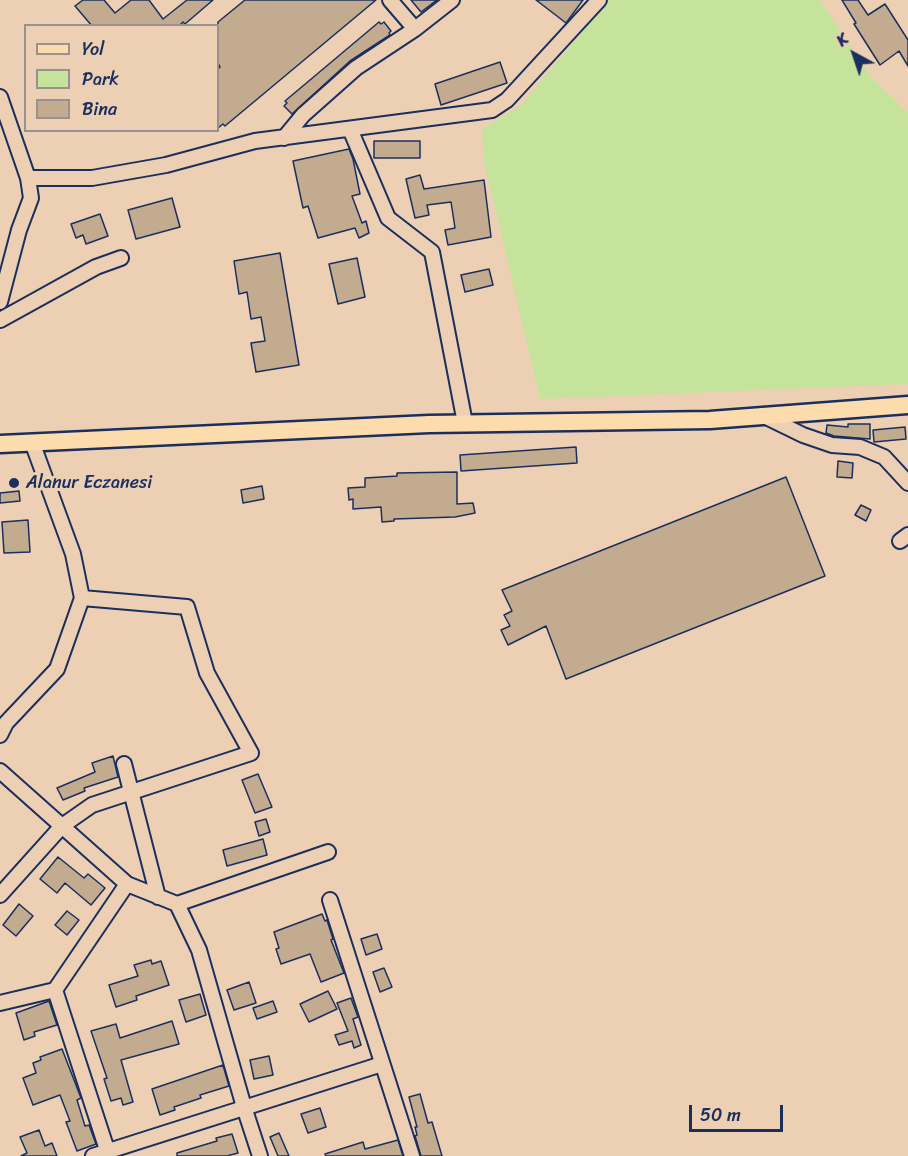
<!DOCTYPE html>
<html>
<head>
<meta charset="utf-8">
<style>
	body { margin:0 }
	#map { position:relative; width:908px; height:1156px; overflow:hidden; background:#edd0b4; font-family:Sriracha,sans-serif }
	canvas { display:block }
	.legend { position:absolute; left:24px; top:24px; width:195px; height:108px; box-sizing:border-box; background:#edd0b4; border:2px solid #999092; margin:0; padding:8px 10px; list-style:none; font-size:18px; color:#1b2f5e }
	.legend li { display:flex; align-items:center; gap:12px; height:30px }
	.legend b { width:30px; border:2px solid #999092 }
	.north { position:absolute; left:824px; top:24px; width:60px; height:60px; -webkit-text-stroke:4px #edd0b4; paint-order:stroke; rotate:320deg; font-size:16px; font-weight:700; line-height:24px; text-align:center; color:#1b2f5e }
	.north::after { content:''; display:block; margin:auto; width:21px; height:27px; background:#1b2f5e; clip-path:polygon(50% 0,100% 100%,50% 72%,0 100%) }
	.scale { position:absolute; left:689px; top:1105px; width:94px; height:27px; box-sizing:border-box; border:3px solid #1b2f5e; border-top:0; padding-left:8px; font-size:18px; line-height:21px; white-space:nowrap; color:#1b2f5e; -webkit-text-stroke:4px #edd0b4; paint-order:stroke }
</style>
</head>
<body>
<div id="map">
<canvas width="908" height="1156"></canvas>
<ul class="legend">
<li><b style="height:8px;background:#fcdcac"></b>Yol</li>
<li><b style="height:16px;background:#c5e39a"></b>Park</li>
<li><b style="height:16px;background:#c2ab8e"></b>Bina</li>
</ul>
<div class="north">K</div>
<div class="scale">50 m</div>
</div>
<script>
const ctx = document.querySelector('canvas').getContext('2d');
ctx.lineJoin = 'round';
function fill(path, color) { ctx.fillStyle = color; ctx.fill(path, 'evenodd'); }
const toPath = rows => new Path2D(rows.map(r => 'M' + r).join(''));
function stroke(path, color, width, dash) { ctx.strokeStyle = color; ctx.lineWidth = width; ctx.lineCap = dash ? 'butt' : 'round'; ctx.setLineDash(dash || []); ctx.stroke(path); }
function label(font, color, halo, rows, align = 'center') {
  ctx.font = font + ' Sriracha,sans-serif'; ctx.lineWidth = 6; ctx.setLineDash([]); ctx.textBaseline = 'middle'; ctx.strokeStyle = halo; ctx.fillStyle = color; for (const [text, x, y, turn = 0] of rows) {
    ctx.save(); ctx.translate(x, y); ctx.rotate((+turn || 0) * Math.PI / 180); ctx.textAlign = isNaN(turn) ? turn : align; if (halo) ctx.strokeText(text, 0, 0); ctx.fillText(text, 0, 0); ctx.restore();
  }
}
fill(toPath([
	[609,0,820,0,871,77,908,113,908,384,540,399,484,161,482,129,520,106]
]), '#c5e39a');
const building = toPath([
	[83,0,104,0,115,13,131,0,149,0,163,19,187,0,213,0,185,24,183,22,179,26,92,26,75,6,83,0],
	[245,0,376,0,225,126,223,124,218,128,218,69,220,67,218,63,218,22,245,0],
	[411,0,437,0,421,12,411,0],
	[536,0,583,0,566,23,536,0],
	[842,0,858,0,868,15,885,4,908,40,908,66,899,51,880,65,854,24,856,23,842,0],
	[379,22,381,24,384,22,391,31,389,33,390,35,350,61,292,114,284,106,287,103,285,101,379,22],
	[500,62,507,83,441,105,435,84,500,62],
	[374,141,420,141,420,158,374,158,374,141],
	[349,149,353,159,360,194,352,196,362,223,366,221,369,233,359,238,355,228,318,238,308,206,303,208,293,161,349,149],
	[420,175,424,189,484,180,491,237,448,245,445,230,455,228,451,202,427,205,429,215,415,218,406,179,420,175],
	[172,198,180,227,136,239,128,210,172,198],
	[100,214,108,236,86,244,83,235,76,238,71,224,100,214],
	[280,253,299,365,256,372,251,343,265,341,261,317,251,319,247,292,239,294,234,261,280,253],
	[357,258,365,297,338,304,329,264,357,258],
	[489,269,493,285,465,292,461,275,489,269],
	[848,424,870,424,870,439,834,436,826,433,827,425,848,427,848,424],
	[905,427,906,439,874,442,873,430,905,427],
	[576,447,577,463,461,471,460,455,576,447],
	[838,461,853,463,852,478,837,477,838,461],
	[457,472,457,504,473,503,475,513,455,517,394,519,394,521,382,522,381,507,353,509,353,499,349,500,348,488,365,487,365,478,397,476,397,473,457,472],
	[786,477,825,576,566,679,546,626,508,645,501,630,510,626,504,615,512,611,502,590,786,477],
	[262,486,264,499,243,503,241,490,262,486],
	[19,491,20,501,0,503,0,493,19,491],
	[861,505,871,510,866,521,855,515,861,505],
	[28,520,30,552,4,553,2,522,28,520],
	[113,756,118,777,84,788,85,791,63,800,57,788,95,772,92,763,113,756],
	[258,774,272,807,255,813,242,780,258,774],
	[266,819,270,832,259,836,255,822,266,819],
	[263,839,267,855,227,866,223,850,263,839],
	[58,857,84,878,88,874,105,888,91,905,65,883,57,893,40,879,58,857],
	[19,904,33,916,16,936,3,925,19,904],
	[67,911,79,920,67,935,55,925,67,911],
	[322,914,325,921,327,920,333,939,331,940,344,973,321,982,310,954,281,964,276,949,279,948,274,932,322,914],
	[377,934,382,949,366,955,361,939,377,934],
	[151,960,152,964,161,961,169,985,136,996,137,1000,116,1007,109,985,138,976,134,965,151,960],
	[384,968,392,987,380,992,373,972,384,968],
	[249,982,256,1003,234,1010,227,990,249,982],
	[328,991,337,1009,309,1022,300,1004,328,991],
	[200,994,206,1015,186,1022,179,1000,200,994],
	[351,998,358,1017,353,1019,361,1045,354,1048,352,1041,339,1045,335,1035,348,1031,337,1003,351,998],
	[49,1001,57,1025,34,1032,35,1036,24,1040,16,1013,49,1001],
	[273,1001,277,1012,257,1019,253,1008,273,1001],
	[172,1021,179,1044,121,1060,133,1102,123,1105,121,1098,111,1101,104,1079,107,1078,91,1031,116,1024,120,1038,172,1021],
	[62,1049,81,1098,77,1100,85,1126,89,1125,96,1144,77,1151,66,1122,70,1121,60,1095,33,1105,23,1078,36,1073,33,1063,41,1060,40,1057,62,1049],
	[269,1056,273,1075,254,1079,250,1060,269,1056],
	[223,1065,229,1086,200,1095,201,1098,174,1107,175,1110,160,1115,152,1089,223,1065],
	[420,1094,428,1123,432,1122,442,1156,421,1156,415,1136,417,1135,415,1127,417,1127,409,1097,420,1094],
	[320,1108,326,1127,308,1133,301,1114,320,1108],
	[39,1130,45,1146,52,1143,57,1156,21,1156,27,1153,20,1137,39,1130],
	[279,1133,289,1156,278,1156,270,1137,279,1133],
	[232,1134,238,1153,227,1156,177,1156,177,1153,217,1141,216,1138,232,1134],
	[398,1140,403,1156,326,1156,325,1154,363,1142,365,1149,398,1140]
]);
fill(building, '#c2ab8e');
stroke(building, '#1b2f5e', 1.5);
const minor = toPath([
	[390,0,415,29],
	[0,97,28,178,31,198,19,230,0,302],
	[350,129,388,218,432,252,465,423],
	[284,138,303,115,356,68,415,29,452,0],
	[28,178,92,178,166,165,255,141,492,110,507,100,599,0],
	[0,320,96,267,121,258],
	[762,415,803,435,832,445,860,447,884,457,908,483],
	[900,541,908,535],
	[0,735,6,723,57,669,82,598,73,554,32,442],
	[124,764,158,897],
	[0,771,127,884,55,990,0,1003],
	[127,884,177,904,328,852],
	[0,895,62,826,92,805,251,753,207,673,187,607,82,598],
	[330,900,412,1156],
	[177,904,199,950,244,1107,260,1156],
	[55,990,109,1156],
	[93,1156,382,1064]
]);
const major = toPath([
	[0,444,429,424,710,420,908,405]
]);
stroke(minor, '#1b2f5e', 18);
stroke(major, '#1b2f5e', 21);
stroke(minor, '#edd0b4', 14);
stroke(major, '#fcdcac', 16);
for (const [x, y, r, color] of [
	[14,483,6,"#1b2f5e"]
]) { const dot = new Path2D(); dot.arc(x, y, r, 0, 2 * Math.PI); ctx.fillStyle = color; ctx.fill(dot); stroke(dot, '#edd0b4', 2); }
label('18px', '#1b2f5e', '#edd0b4', [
	["Alanur Eczanesi",26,483]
], 'left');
</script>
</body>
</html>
